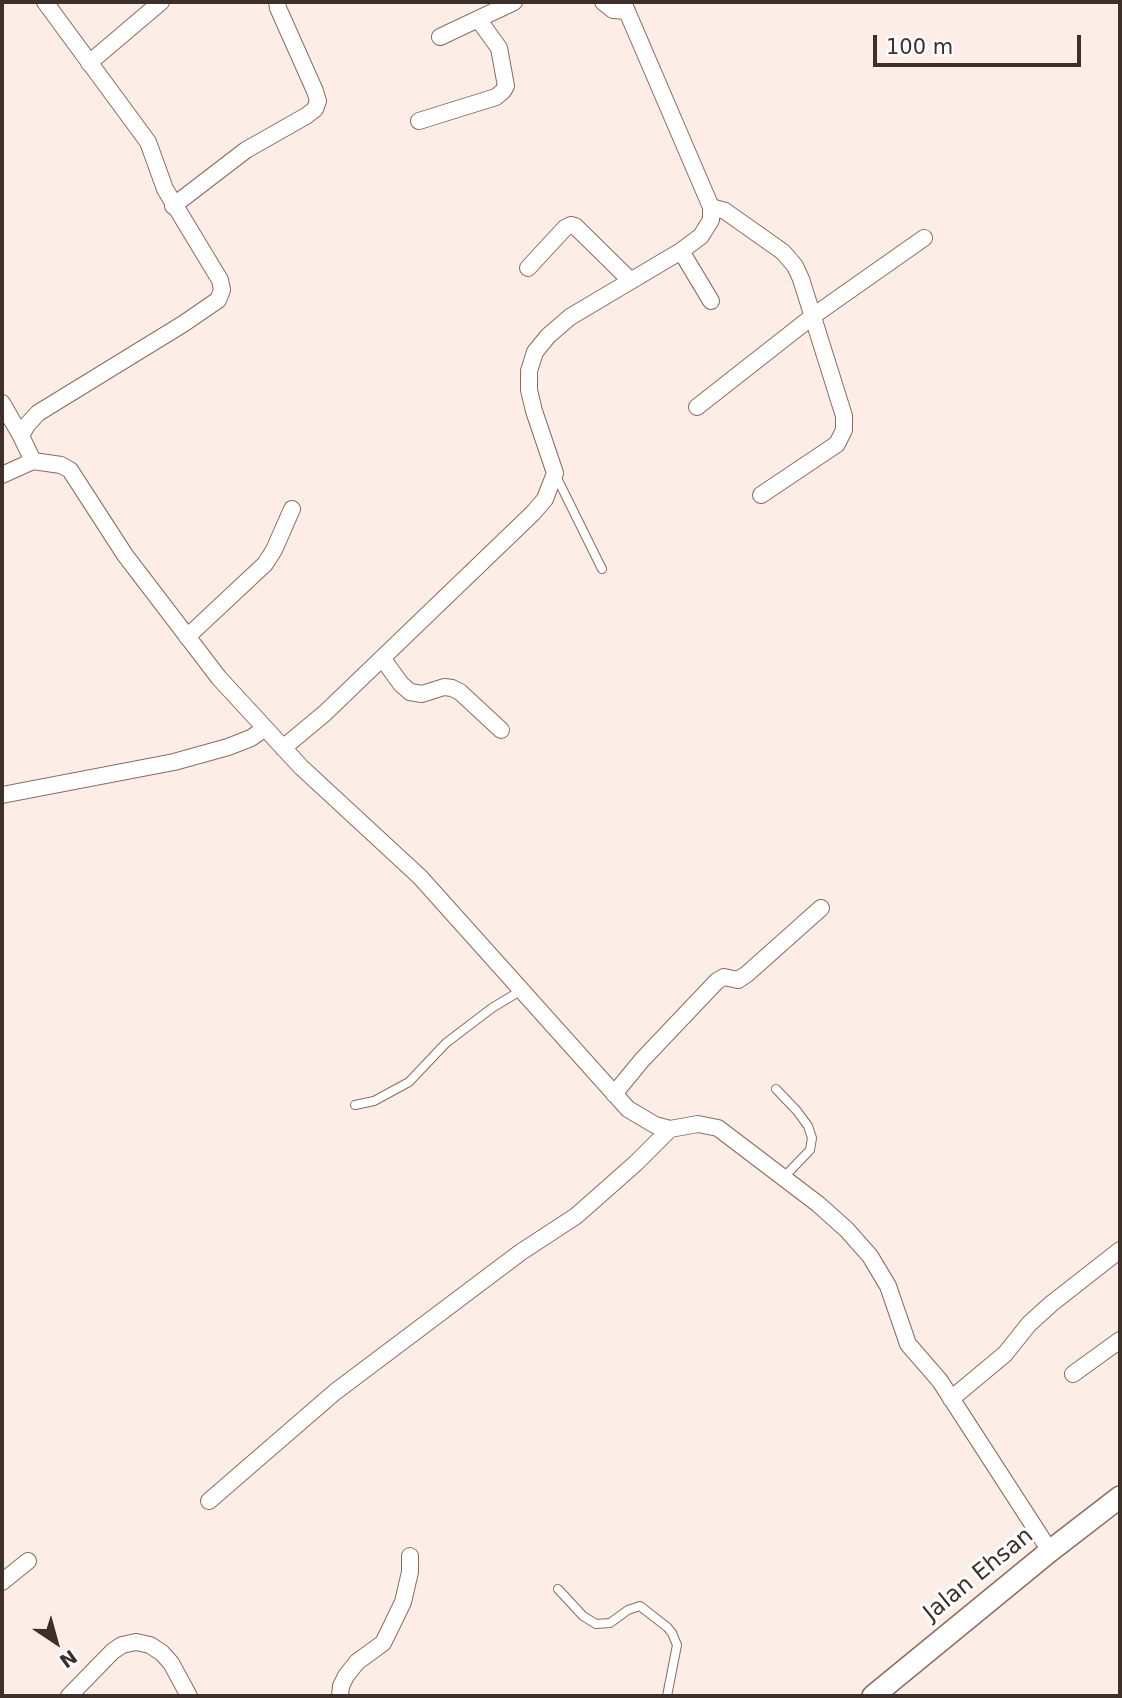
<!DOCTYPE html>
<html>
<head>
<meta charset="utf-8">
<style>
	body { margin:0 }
	#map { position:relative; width:1122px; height:1698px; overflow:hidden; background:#fcede7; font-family:"DejaVu Sans",sans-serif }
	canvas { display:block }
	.frame { position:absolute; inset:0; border:4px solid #3d2f29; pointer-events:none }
	.north { position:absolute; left:21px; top:1607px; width:70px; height:70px; -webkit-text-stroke:5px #fefefe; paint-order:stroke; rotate:144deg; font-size:19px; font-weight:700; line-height:28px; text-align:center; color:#3d2f29 }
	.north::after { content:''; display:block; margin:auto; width:24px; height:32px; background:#3d2f29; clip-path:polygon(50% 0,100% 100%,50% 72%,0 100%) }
	.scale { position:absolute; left:873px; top:35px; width:208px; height:32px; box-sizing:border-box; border:4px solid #3d2f29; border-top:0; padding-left:9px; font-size:21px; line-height:24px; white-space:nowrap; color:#3d2f29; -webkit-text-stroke:5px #fefefe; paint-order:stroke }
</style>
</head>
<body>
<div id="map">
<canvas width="1122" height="1698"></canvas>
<div class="frame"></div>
<div class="north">N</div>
<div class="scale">100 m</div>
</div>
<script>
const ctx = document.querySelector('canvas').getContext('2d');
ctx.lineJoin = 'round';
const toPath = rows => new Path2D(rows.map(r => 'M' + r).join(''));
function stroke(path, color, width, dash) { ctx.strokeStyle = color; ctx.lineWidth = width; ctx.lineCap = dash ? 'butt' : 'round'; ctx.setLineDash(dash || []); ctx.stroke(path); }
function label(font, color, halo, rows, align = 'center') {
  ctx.font = font + ' "DejaVu Sans",sans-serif'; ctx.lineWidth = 6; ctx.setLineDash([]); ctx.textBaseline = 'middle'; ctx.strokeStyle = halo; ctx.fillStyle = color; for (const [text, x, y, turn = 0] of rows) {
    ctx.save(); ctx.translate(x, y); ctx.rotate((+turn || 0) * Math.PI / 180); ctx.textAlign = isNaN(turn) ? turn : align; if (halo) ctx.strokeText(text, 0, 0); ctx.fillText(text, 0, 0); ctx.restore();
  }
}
const service = toPath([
	[556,476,602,569],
	[776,1089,797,1111,808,1126,812,1138,810,1150,784,1177],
	[355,1105,374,1101,409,1082,446,1043,492,1008,520,991],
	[558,1589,583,1616,596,1624,610,1623,628,1610,640,1606,667,1627,672,1633,677,1645,667,1696]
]);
const minor = toPath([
	[603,2,613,10,627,11],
	[440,37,514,2],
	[89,63,161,2],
	[419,121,496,97,503,91,506,86,499,48,478,19],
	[173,206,246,150,306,116,315,109,318,101,315,91,278,8,277,2],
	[711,207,725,211,783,252,795,266,801,279,844,416,844,430,837,444,761,495],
	[681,251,711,301],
	[528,268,565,228,571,225,575,226,631,281],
	[2,403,21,436],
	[697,407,813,316,924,238],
	[33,461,21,436,27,425,38,413,183,324,218,300,222,290,220,280,165,189,148,142,45,2],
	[2,475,33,461,61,465,70,470,125,555,219,678,301,767,420,877,628,1109,655,1125,670,1129,698,1124,718,1128,818,1204,847,1230,870,1256,888,1286,908,1344,940,1381,1050,1551],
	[187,637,265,564,274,550,292,509],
	[382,658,401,684,410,692,422,694,444,687,452,688,460,692,501,730],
	[283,748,325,713,533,513,545,499,555,473,534,411,529,390,529,371,535,352,548,336,570,317,681,251,701,236,711,220,711,207,623,2],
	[2,795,174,762,228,747,251,738,264,729],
	[614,1094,642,1060,717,981,724,977,738,980,747,974,821,908],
	[1073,1374,1120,1340],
	[951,1399,1005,1354,1029,1324,1051,1304,1120,1250],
	[209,1501,335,1392,521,1252,576,1216,636,1163,670,1129],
	[2,1582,28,1561],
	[69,1696,113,1651,122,1645,136,1642,150,1645,162,1653,171,1663,189,1696],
	[340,1696,341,1686,346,1676,357,1662,383,1643,390,1629,403,1602,410,1572,410,1556]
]);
const secondary = toPath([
	[873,1696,1050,1551,1120,1497]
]);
stroke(service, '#8c6b5e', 10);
stroke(minor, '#8c6b5e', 18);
stroke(secondary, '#8c6b5e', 24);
stroke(service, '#fff', 8);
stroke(minor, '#fff', 16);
stroke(secondary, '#fff', 21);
label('23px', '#3d2f29', '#fefefe', [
	["Jalan Ehsan",979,1575,-39]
]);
</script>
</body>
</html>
